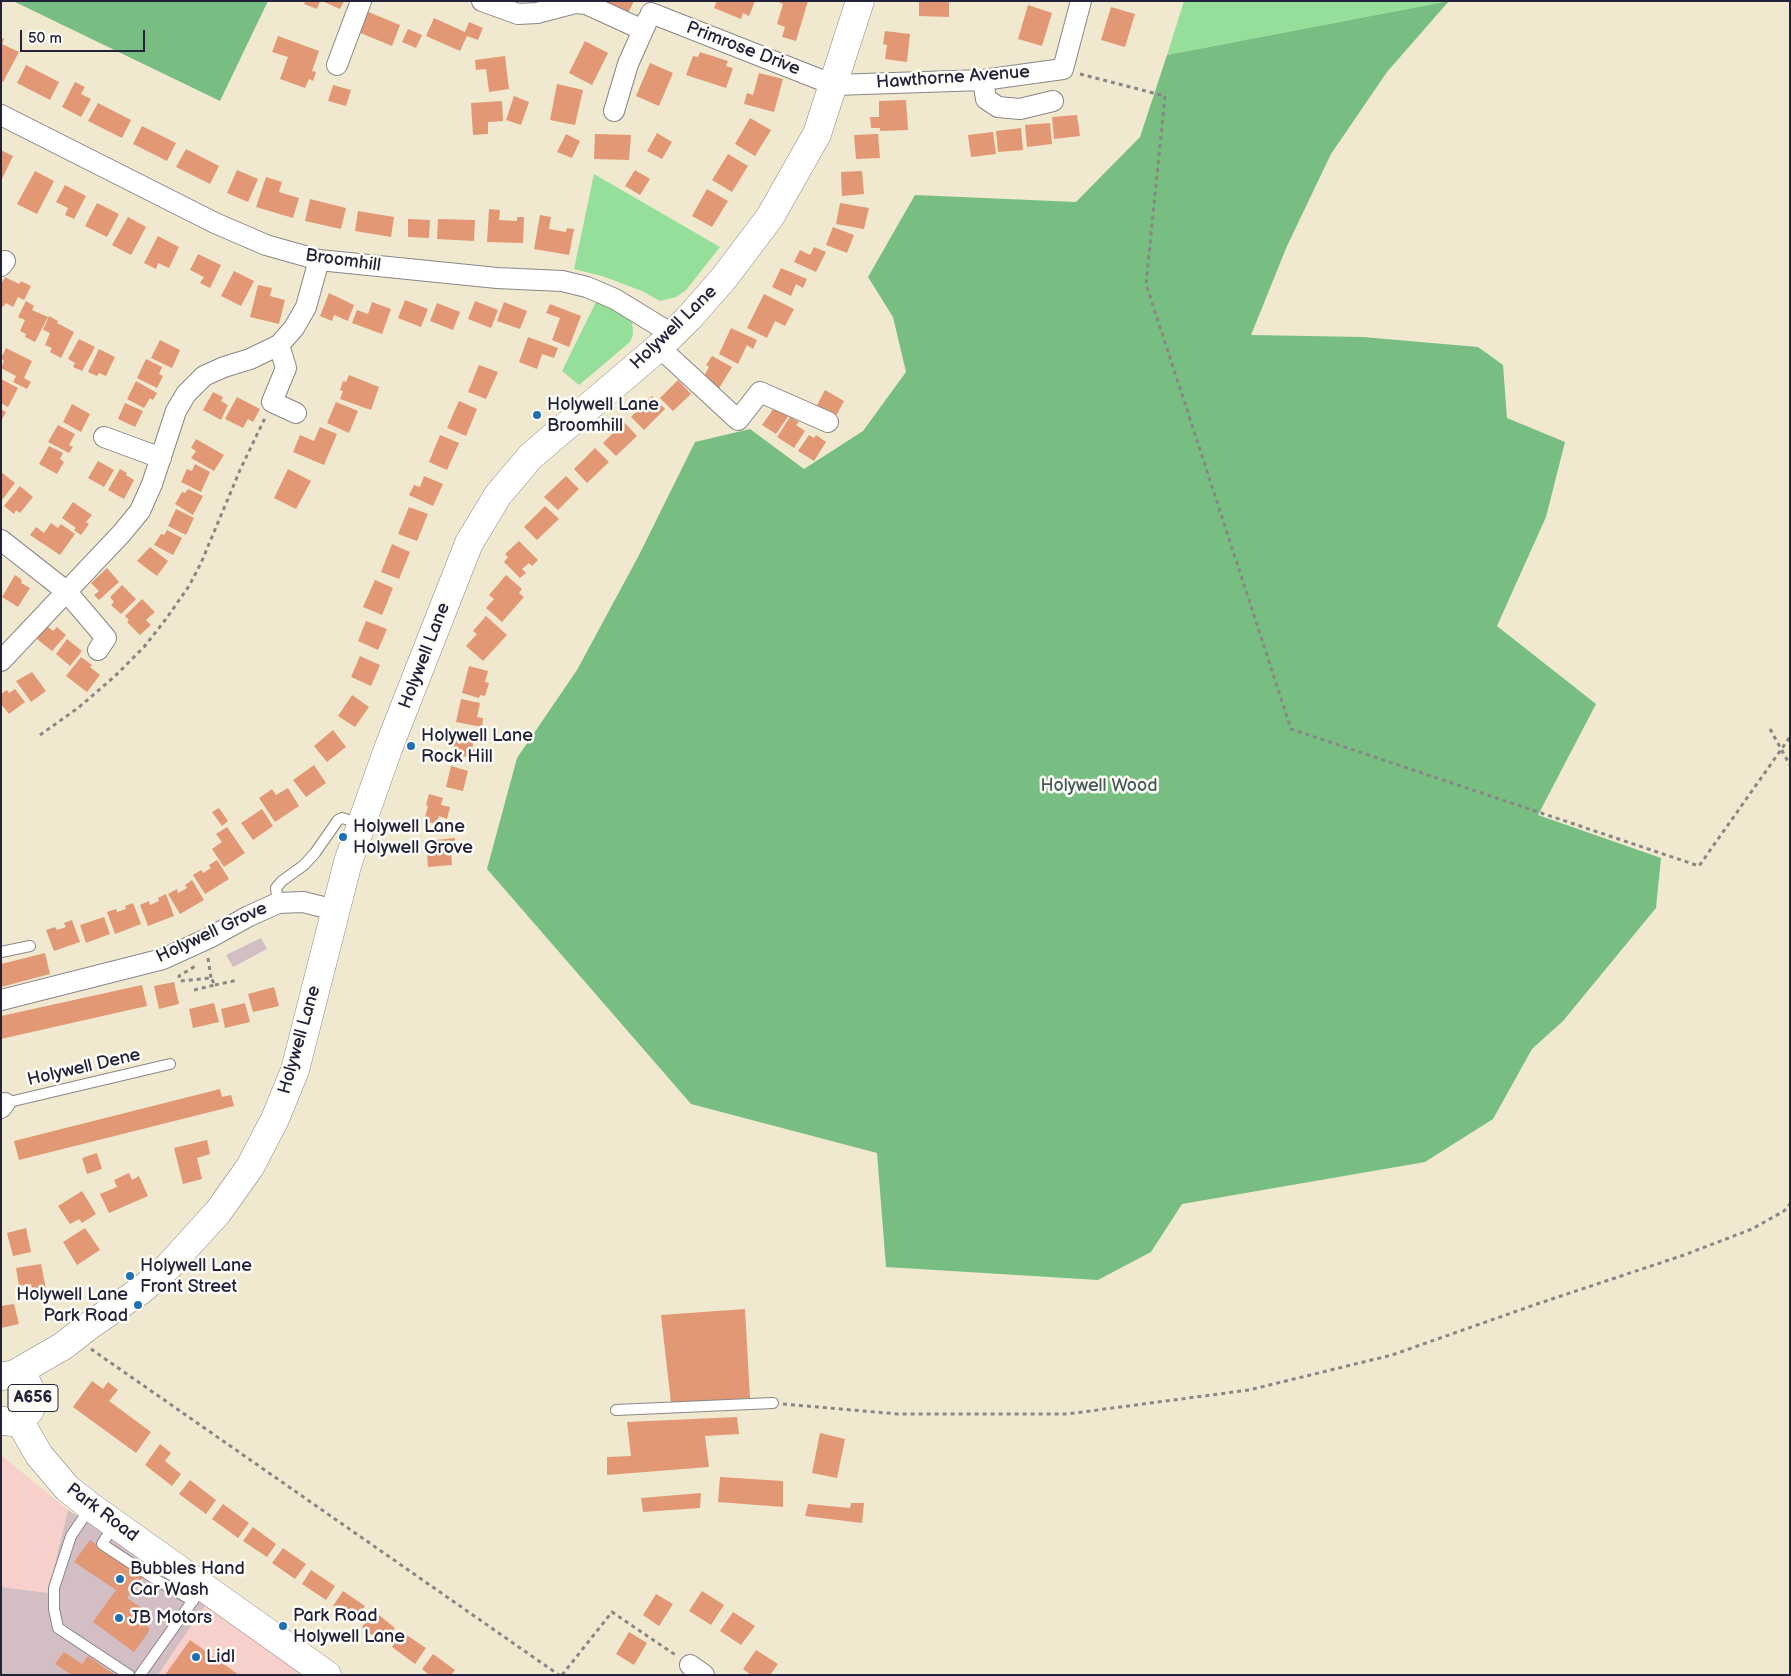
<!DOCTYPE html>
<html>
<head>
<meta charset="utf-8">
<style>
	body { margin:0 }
	#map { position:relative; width:1791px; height:1676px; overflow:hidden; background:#f0e9d0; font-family:"Balsamiq Sans",sans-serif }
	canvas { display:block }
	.frame { position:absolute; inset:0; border:2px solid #22223b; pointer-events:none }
	.scale { position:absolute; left:20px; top:30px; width:125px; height:22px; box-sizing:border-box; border:2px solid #22223b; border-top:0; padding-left:6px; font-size:15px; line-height:18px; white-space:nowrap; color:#22223b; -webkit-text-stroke:4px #fdfcf7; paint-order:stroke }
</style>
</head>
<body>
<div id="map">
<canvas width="1791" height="1676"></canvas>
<div class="frame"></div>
<div class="scale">50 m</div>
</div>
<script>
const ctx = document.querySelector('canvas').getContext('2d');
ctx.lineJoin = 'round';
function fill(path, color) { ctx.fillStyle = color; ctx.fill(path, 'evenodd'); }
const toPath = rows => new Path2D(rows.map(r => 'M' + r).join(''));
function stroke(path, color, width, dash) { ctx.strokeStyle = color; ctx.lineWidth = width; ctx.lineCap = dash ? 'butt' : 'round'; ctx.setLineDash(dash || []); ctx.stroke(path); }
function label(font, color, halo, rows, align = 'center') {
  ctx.font = font + ' "Balsamiq Sans",sans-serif'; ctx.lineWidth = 5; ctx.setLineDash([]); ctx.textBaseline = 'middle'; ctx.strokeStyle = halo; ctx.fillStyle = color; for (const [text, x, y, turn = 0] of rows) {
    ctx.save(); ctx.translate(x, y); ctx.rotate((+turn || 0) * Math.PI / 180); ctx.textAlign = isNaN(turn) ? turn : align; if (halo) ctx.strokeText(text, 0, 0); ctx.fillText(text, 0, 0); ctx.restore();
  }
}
fill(toPath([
	[1,1455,68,1510,48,1593,1,1587],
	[206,1604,305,1675,158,1675]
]), '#f7d0cc');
fill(toPath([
	[261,938,267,949,233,967,226,955],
	[68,1510,121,1543,206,1604,158,1675,1,1675,1,1587,48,1593]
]), '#d2bec3');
fill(toPath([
	[1184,1,1449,1,1167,55],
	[594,174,720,247,686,290,676,297,660,301,642,291,602,276,574,269],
	[596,302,632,317,633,335,630,342,579,385,562,371]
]), '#96df9a');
fill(toPath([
	[13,1,268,1,220,101],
	[1449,1,1387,72,1331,154,1287,246,1251,335,1363,337,1478,347,1503,365,1507,418,1565,442,1546,517,1497,626,1596,704,1538,815,1661,858,1656,908,1563,1021,1532,1049,1493,1119,1425,1162,1182,1204,1151,1252,1098,1280,886,1267,877,1153,691,1104,487,869,517,758,577,670,638,557,695,442,750,429,804,469,863,431,906,372,893,317,868,277,915,195,1076,202,1140,137,1167,55]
]), '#78be82');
fill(toPath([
	[306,1,320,1,317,9,304,4],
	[322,1,344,1,340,9],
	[603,1,634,1,628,13],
	[717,1,755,1,749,16,743,13,741,19,714,8],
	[808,1,796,41,782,37,785,27,777,24,783,4,776,1],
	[919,1,949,1,949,17,919,16],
	[1028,5,1052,13,1042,46,1018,39],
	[1111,7,1135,14,1125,47,1101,40],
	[366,11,400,25,392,46,358,32],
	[434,18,465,32,469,22,483,28,478,40,467,36,460,51,426,36],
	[408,29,422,35,416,48,402,42],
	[885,31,910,34,907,62,885,59,887,45,883,44],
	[278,36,319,51,312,71,316,72,313,81,309,79,305,88,280,79,288,57,272,52],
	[1,38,4,39,2,44,19,52,3,82,1,81],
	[585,41,608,53,592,85,569,73],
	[700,52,728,61,726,66,733,68,726,88,686,75,693,56,698,57],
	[505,56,509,89,489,92,486,69,476,70,475,60],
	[650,63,673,73,659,106,636,96],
	[26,65,59,82,50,100,17,83],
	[759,73,783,79,774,112,744,104,747,93,753,95],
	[75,82,85,87,81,94,91,99,81,117,62,107],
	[557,84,583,90,575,125,550,120],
	[333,85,351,90,346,106,328,101],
	[514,96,529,102,521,125,506,120],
	[906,100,908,130,880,131,880,128,871,128,870,117,879,117,879,101],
	[502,101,503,121,488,122,488,134,473,135,471,103],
	[98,103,131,120,122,138,88,121],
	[1077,115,1080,136,1054,139,1052,117],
	[750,118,771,130,755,156,735,144],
	[1050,123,1052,144,1027,147,1025,125],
	[142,126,176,143,167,161,133,144],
	[1021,128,1023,150,998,152,996,131],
	[993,132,996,154,971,157,968,135],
	[657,133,672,142,662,159,647,151],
	[566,134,580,141,572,158,557,152],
	[595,134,631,135,629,160,594,159],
	[878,134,880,158,856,159,854,135],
	[186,149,219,166,210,184,176,167],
	[1,150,13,156,1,181],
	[728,154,748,166,732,192,712,180],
	[237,170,258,179,248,202,227,193],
	[635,170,650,179,640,195,625,186],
	[35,171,54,181,37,214,17,204],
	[862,171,864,194,842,196,841,172],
	[266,177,282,182,279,192,299,198,293,218,256,207],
	[65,185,86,196,74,219,65,215,68,208,56,202],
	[707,189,728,201,712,227,692,216],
	[310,199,346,208,341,229,305,221],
	[97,203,119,214,107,237,85,226],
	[840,203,869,208,864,229,836,224],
	[489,209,500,210,499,220,517,221,517,217,524,217,523,243,487,242],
	[358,211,394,217,391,237,355,231],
	[540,215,551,217,549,229,566,232,567,228,574,229,569,255,534,249],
	[128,217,146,227,131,255,112,245],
	[408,219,430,220,429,238,408,237],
	[438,219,475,220,474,241,437,239],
	[833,227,854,235,847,253,826,245],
	[158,236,179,247,169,268,158,263,156,269,144,263],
	[814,247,826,252,816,272,794,262,800,250,810,255],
	[198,254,221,265,210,288,200,283,204,277,190,270],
	[781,268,807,279,803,288,796,284,791,296,772,287],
	[234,271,254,281,241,306,221,296],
	[5,277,19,284,21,281,31,286,24,300,18,297,13,307,6,303,3,307,1,306,1,284],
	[258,285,272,288,270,296,285,300,279,324,250,317],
	[329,293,354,305,348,321,334,315,332,321,320,316],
	[764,294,794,309,785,326,775,321,767,338,747,328],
	[405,300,428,309,421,327,398,318],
	[26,301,34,306,32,310,48,317,35,342,25,337,26,334,20,331,25,320,18,317],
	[475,301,498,310,491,328,468,319],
	[372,302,391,309,382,334,352,323,357,310,368,314],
	[504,302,527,311,520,329,497,321],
	[437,303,460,312,453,330,430,321],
	[550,304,581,316,569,347,552,340,560,318,546,313],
	[49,316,58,321,57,323,74,332,61,358,50,352,52,348,45,345,50,333,43,330],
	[731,328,757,340,753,349,747,345,738,364,719,354],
	[528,337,558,348,554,358,542,354,537,369,519,362],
	[79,339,95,347,82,371,73,367,75,363,68,359],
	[160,340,180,350,172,368,151,358],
	[6,348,32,361,24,378,31,382,27,389,13,382,16,376,1,368,4,361,1,358],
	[99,349,115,357,106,376,99,373,97,376,88,372],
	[712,356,732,367,718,390,702,380,709,367,706,365],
	[146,359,162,367,159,374,163,376,157,388,137,378],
	[479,365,498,372,486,399,468,392],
	[349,375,379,387,371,410,340,399,343,391,340,390,343,381,346,382],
	[1,379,18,388,8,407,1,403],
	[678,380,691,394,673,411,660,398],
	[136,381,157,393,153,400,150,398,144,408,127,399],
	[825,390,844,401,835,418,816,407],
	[213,392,223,397,221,401,228,405,221,420,203,410],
	[652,396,665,409,644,430,631,417],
	[237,397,260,409,253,422,248,419,243,428,225,419],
	[459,401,477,409,466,436,447,428],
	[336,402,358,411,349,433,327,423],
	[125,403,143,411,135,427,118,419],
	[72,404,90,414,81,432,63,422],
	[774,408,789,415,776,434,762,425],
	[1,409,6,412,1,421],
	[790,417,799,422,796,425,805,431,794,448,777,437],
	[624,422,637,436,616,456,603,443],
	[58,425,75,434,69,445,73,447,69,453,48,442],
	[320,427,337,434,324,465,293,452,300,435,314,441],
	[440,435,459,443,447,470,429,462],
	[809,435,814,438,816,435,826,442,814,461,798,451],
	[196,439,224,455,214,471,191,458,196,451,191,448],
	[49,446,63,453,60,459,64,462,57,474,39,464],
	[595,448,609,462,587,483,574,469],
	[98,461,114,470,104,487,88,478],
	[195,464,210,472,201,492,181,482,187,469,192,471],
	[120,469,127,473,126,475,134,480,124,499,108,490],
	[288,469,311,481,296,509,274,498],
	[1,472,15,483,2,500,1,499],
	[424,476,443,484,433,506,409,495,414,485,420,487],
	[566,476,579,489,558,510,544,497],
	[20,486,33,497,20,513,16,510,14,514,4,506],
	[188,489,203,496,193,515,175,504,182,492,185,493],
	[73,502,92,515,86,522,89,524,81,535,74,530,76,528,62,518],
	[545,506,559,519,537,540,524,527],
	[409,507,428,514,417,541,398,534],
	[176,509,194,518,186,535,168,526],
	[51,523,58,528,61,524,75,534,60,555,30,535,36,527,44,533],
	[167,530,182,538,173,555,154,545,161,534,164,535],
	[519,541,538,560,532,566,529,563,522,569,526,573,520,578,504,562,508,557,505,554],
	[392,544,410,552,399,579,381,572],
	[150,547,168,561,157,576,137,561],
	[107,568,119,582,99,600,94,595,99,591,91,583],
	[15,575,22,580,21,583,30,588,18,607,2,597],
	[506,575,522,589,519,593,524,597,502,622,486,608,494,599,489,595],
	[375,580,393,588,382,615,363,607],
	[122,585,136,599,121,614,111,605,114,602,110,597],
	[142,599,155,612,146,620,151,625,140,635,127,622,129,620,125,616],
	[486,616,507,635,483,661,466,646,477,634,473,631],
	[366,621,387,629,378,650,358,641],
	[47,626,53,631,57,627,66,635,52,651,37,639],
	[67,639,82,651,70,666,56,654],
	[360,656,380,665,371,686,351,677],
	[81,657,92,665,90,667,100,675,87,692,66,676],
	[469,666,488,671,485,682,489,683,485,696,480,695,479,698,462,693],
	[32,672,46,691,31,702,16,681],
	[15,689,25,702,9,714,1,704,1,694,7,690,9,693],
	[352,695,369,707,355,727,338,716],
	[461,699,480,703,477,717,483,718,482,727,456,722],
	[333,730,346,747,327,762,314,746],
	[457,730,475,734,472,749,479,750,477,759,452,754],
	[314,765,326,783,306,797,293,780],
	[451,766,468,771,463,791,446,787],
	[288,788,299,806,275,822,259,798,272,789,276,795],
	[429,794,443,798,441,805,450,807,447,819,439,816,436,824,424,821,428,806,426,805],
	[219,808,228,821,222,826,212,812],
	[262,809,273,826,253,840,241,823],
	[227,827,245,853,224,867,212,849,222,842,216,834],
	[455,838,456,851,451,851,452,865,428,867,426,841],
	[217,860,229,879,205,894,193,875,201,870,203,873,211,868,209,865],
	[192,880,204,900,180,914,168,894,177,889,178,893,187,888,185,885],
	[166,894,174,916,148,926,140,905,149,901,150,905,159,901,158,898],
	[133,903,141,924,115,934,107,912,116,909,117,912,126,909,125,906],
	[104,917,110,934,86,943,80,925],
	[72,920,80,942,54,951,46,930,55,927,57,930,66,927,64,923],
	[45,953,50,974,1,987,1,964],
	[174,982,179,1004,159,1009,154,986],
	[142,985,147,1006,1,1039,1,1016],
	[274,987,279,1006,253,1012,248,994],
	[214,1003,219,1022,193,1028,189,1009],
	[245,1003,250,1022,225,1028,221,1009],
	[220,1089,222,1097,231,1095,234,1106,19,1160,14,1141],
	[207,1140,210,1154,197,1158,202,1179,183,1184,174,1148],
	[97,1153,102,1169,87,1174,82,1158],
	[129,1173,132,1180,139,1176,148,1196,109,1213,100,1194,117,1187,114,1180],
	[82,1191,96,1214,82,1223,79,1219,70,1224,58,1206],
	[26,1228,31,1252,13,1256,7,1233],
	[85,1228,100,1250,77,1265,63,1242],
	[41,1264,46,1289,33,1292,31,1284,19,1286,16,1268],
	[14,1304,19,1324,1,1328,1,1306],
	[745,1309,750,1398,671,1403,661,1315],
	[92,1381,103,1389,108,1382,118,1390,109,1401,151,1432,136,1453,73,1407],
	[737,1417,739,1434,705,1436,709,1467,607,1475,607,1457,631,1456,627,1422],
	[820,1433,845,1439,837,1478,812,1473],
	[160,1444,171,1453,165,1461,181,1474,172,1486,145,1465],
	[720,1477,783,1481,783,1507,718,1502],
	[190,1480,216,1500,206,1514,179,1494],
	[701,1493,700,1508,643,1512,641,1498],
	[851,1503,864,1503,862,1523,805,1516,808,1504,850,1508],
	[223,1504,249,1523,238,1538,212,1519],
	[253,1527,276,1544,267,1557,243,1541],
	[90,1540,109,1554,115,1545,149,1569,127,1598,143,1609,139,1614,150,1630,134,1652,93,1622,116,1590,74,1562],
	[283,1548,306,1564,295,1579,272,1563],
	[311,1570,335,1586,326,1600,302,1584],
	[343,1591,365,1606,355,1621,333,1606],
	[702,1591,724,1605,711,1625,689,1611],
	[656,1594,673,1604,659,1626,643,1615],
	[374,1611,395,1628,383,1644,362,1627],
	[733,1612,755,1626,741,1645,720,1631],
	[402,1632,426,1648,415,1664,392,1647],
	[629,1632,647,1643,634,1665,616,1654],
	[190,1640,239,1675,165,1675],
	[756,1650,778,1664,770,1675,751,1675,743,1669],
	[64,1652,82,1664,88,1656,115,1675,72,1675,55,1664],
	[433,1654,455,1670,451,1675,429,1675,422,1669]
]), '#e29875');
const lane = toPath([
	[278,903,276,888,282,881,304,865,315,853,338,820,342,818,360,823],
	[1,952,30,946],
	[5,1103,170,1064],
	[616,1410,773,1403],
	[90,1508,71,1536,54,1588,54,1609,58,1628,129,1675],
	[114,1525,102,1544,155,1579,193,1601],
	[140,1675,196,1596]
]);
const street = toPath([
	[482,1,518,14,537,13,575,3,586,4,643,30],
	[651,13,834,85,983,80,1063,69,1081,1],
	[337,65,361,1],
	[983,80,986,99,998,107,1020,109,1053,101],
	[614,111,628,64,648,19],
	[1,115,215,223,266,245,319,260,497,278,562,281,587,287,615,299,672,334],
	[1,266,5,261],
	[279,345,286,368,272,402,296,413],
	[659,347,738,420,760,392,828,422],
	[104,437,161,458],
	[1,540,66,591,106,638,98,650],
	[1,661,121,534,140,511,152,484,176,411,186,394,204,376,224,367,250,359,279,345,294,328,306,307,319,260],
	[1,1000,163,959,209,938,249,916,278,903,303,902,335,910],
	[1,1108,5,1103],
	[690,1665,704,1675]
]);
const secondary = toPath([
	[13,1375,63,1346,90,1325,140,1291,169,1266,218,1212,250,1167,275,1119,295,1070,348,862,388,749,469,543,498,495,531,456,659,347,689,318,724,278,770,217,817,134,860,1]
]);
const primary = toPath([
	[1,1376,13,1375,21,1377,27,1383,33,1396,30,1410,26,1415,13,1422,3,1421],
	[19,1420,39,1455,67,1488,91,1507,327,1675]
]);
stroke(lane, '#898686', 12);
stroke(street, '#898686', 22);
stroke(secondary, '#898686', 29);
stroke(primary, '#898686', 29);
stroke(toPath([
	[1080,74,1165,96,1146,284,1291,729,1699,866,1790,737],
	[1770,729,1790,765],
	[40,735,78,708,114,677,144,647,166,619,189,586,201,563,240,470,265,418],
	[208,958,211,978],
	[215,985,238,980],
	[194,990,215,985,211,978,180,981,179,976,197,965],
	[91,1349,559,1675],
	[783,1404,898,1414,1067,1414,1249,1390,1392,1355,1534,1305,1684,1255,1752,1229,1784,1211,1790,1204],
	[562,1675,612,1612,677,1656]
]), '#898686', 3, [4, 4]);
stroke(lane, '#fff', 10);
stroke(street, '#fff', 20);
stroke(secondary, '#fff', 28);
stroke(primary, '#fff', 28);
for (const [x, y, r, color] of [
	[537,415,5,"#1f6fb2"],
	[411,746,5,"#1f6fb2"],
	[343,837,5,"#1f6fb2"],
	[130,1276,5,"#1f6fb2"],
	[138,1305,5,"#1f6fb2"],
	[120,1579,5,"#1f6fb2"],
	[119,1618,5,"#1f6fb2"],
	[283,1626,5,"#1f6fb2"],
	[196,1657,5,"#1f6fb2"]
]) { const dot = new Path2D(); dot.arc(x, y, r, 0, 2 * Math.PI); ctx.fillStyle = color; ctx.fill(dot); stroke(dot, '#fdfcf7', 2); }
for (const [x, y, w] of [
	[33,1398,50]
]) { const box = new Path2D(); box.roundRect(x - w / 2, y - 13.5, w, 27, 4); ctx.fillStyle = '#fdfcf7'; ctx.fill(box); stroke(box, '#22223b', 1); }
label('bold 16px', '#22223b', null, [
	["A656",33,1398]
]);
label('18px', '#22223b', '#fdfcf7', [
	["Primrose Drive",743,49,21],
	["Hawthorne Avenue",953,78,-4],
	["Broomhill",343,261,8],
	["Holywell Lane",674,328,-44],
	["Holywell Lane",425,656,-69],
	["Holywell Grove",212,933,-25],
	["Holywell Lane",300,1040,-74],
	["Holywell Dene",84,1068,-13],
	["Park Road",102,1513,37]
]);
label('18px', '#22223b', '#fdfcf7', [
	["Holywell Lane",547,405],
	["Broomhill",547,426],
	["Holywell Lane",421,736],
	["Rock Hill",421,757],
	["Holywell Lane",353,827],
	["Holywell Grove",353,848],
	["Holywell Lane",140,1266],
	["Front Street",140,1287],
	["Holywell Lane",128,1295,"right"],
	["Park Road",128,1316,"right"],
	["Bubbles Hand",130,1569],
	["Car Wash",130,1590],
	["Park Road",293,1616],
	["Holywell Lane",293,1637],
	["JB Motors",129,1618],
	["Lidl",206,1657]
], 'left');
label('18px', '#455b58', '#fdfcf7', [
	["Holywell Wood",1099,786]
]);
</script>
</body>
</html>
